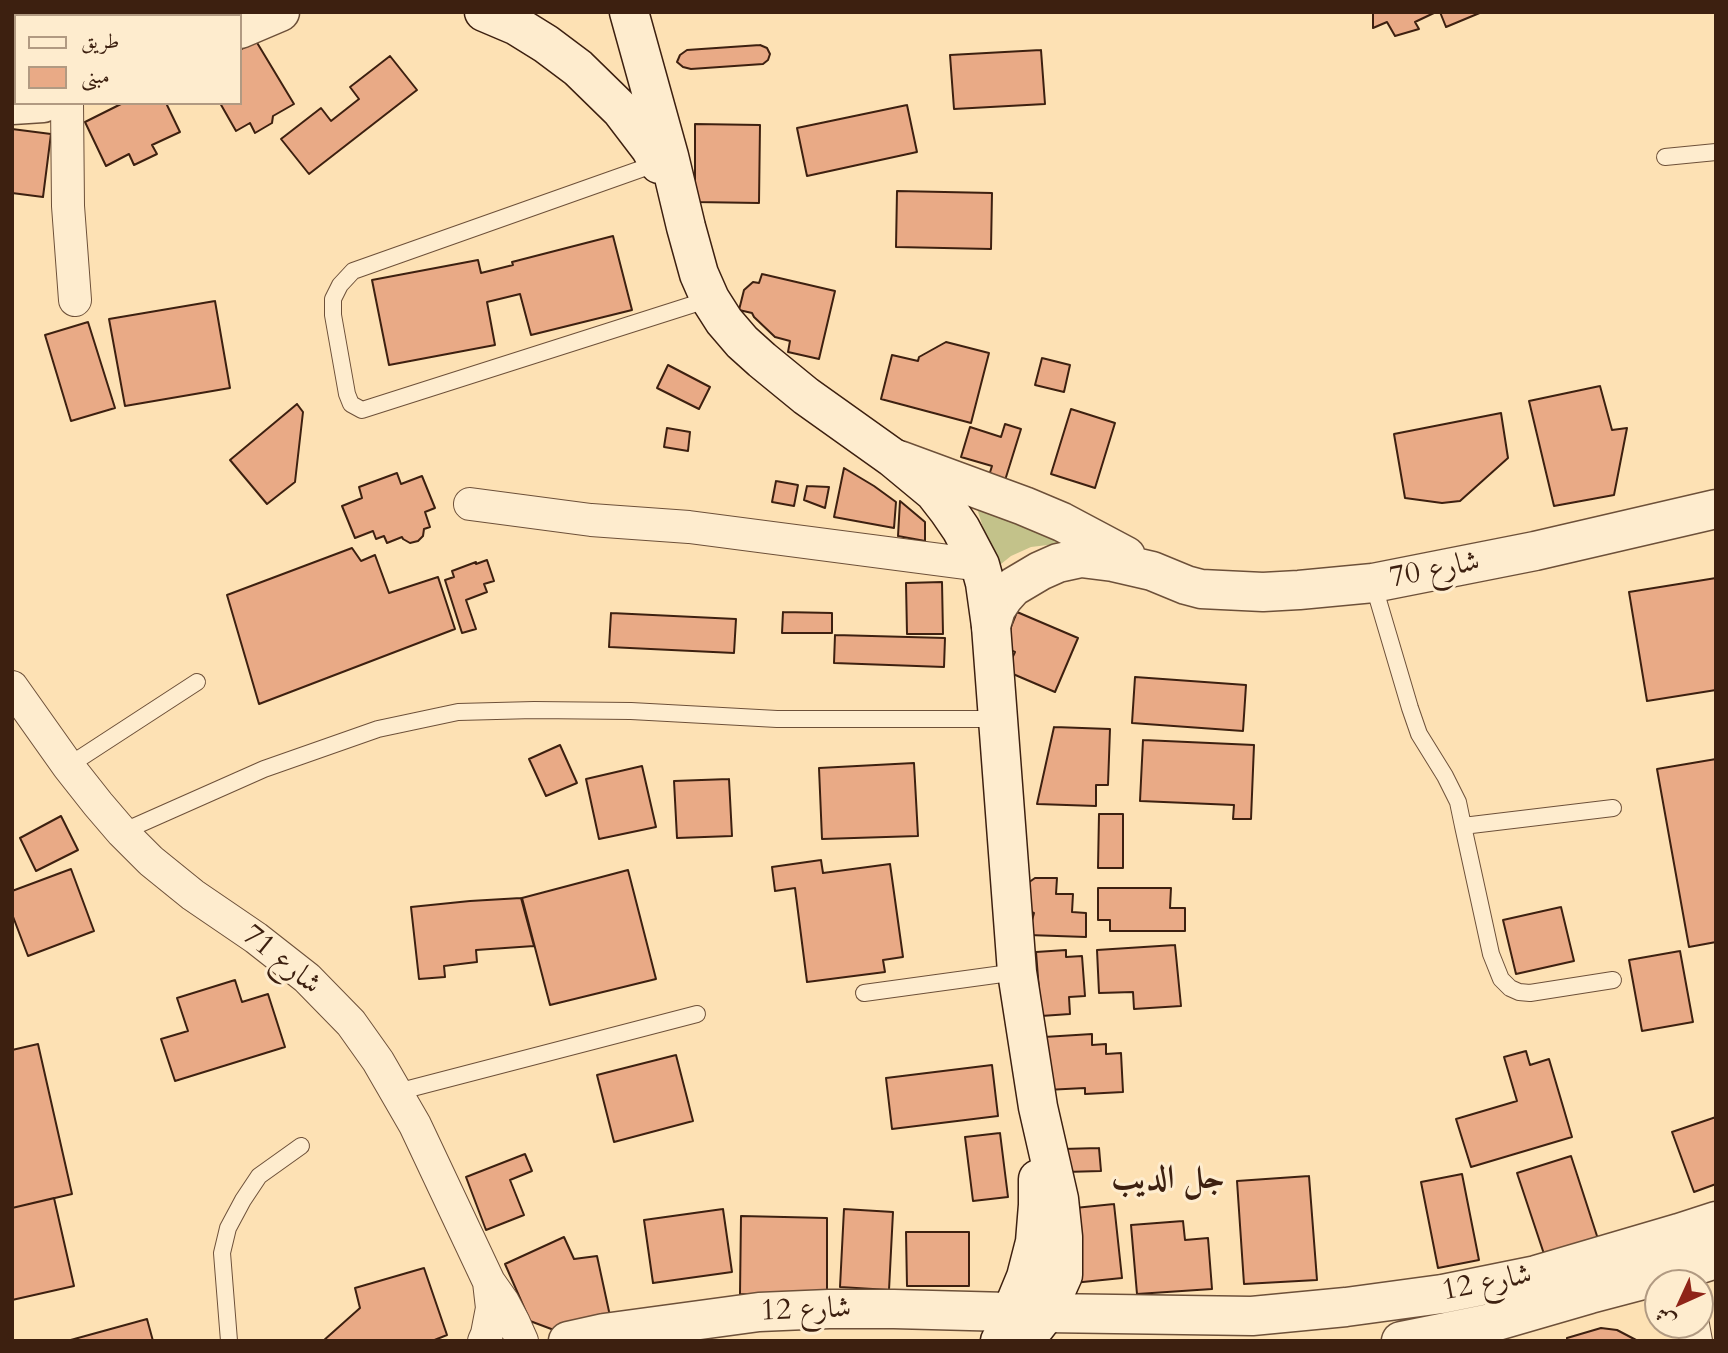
<!DOCTYPE html>
<html>
<head>
<meta charset="utf-8">
<style>
	body { margin:0 }
	#map { position:relative; width:1728px; height:1353px; overflow:hidden; background:#fde1b4; font-family:Cardo,Amiri,serif }
	canvas { display:block }
	.frame { position:absolute; inset:0; border:14px solid #3d2010; pointer-events:none }
	.legend { position:absolute; left:14px; top:14px; width:228px; height:91px; box-sizing:border-box; background:#feecce; border:2px solid #b19a82; margin:0; padding:9px 12px; list-style:none; font-size:21px; color:#3d2010 }
	.legend li { display:flex; align-items:center; gap:14px; height:35px }
	.legend b { width:35px; border:2px solid #b19a82 }
	.north { position:absolute; left:1644px; top:1269px; width:70px; height:70px; box-sizing:border-box; background:#feecce; border:2px solid #b19a82; border-radius:50%; rotate:225deg; font-size:19px; font-weight:700; line-height:28px; text-align:center; color:#3d2010 }
	.north::after { content:''; display:block; margin:auto; width:24px; height:32px; background:#8f2418; clip-path:polygon(50% 0,100% 100%,50% 72%,0 100%) }
</style>
</head>
<body>
<div id="map">
<canvas width="1728" height="1353"></canvas>
<div class="frame"></div>
<ul class="legend">
<li><b style="height:9px;background:#feecce"></b>طريق</li>
<li><b style="height:19px;background:#e9aa86"></b>مبنى</li>
</ul>
<div class="north">ش</div>
</div>
<script>
const ctx = document.querySelector('canvas').getContext('2d');
ctx.lineJoin = 'round';
function fill(path, color) { ctx.fillStyle = color; ctx.fill(path, 'evenodd'); }
const toPath = rows => new Path2D(rows.map(r => 'M' + r).join(''));
function stroke(path, color, width, dash) { ctx.strokeStyle = color; ctx.lineWidth = width; ctx.lineCap = dash ? 'butt' : 'round'; ctx.setLineDash(dash || []); ctx.stroke(path); }
function label(font, color, halo, rows, align = 'center') {
  ctx.font = font + ' Cardo,Amiri,serif'; ctx.lineWidth = 6; ctx.setLineDash([]); ctx.textBaseline = 'middle'; ctx.strokeStyle = halo; ctx.fillStyle = color; for (const [text, x, y, turn = 0] of rows) {
    ctx.save(); ctx.translate(x, y); ctx.rotate((+turn || 0) * Math.PI / 180); ctx.textAlign = isNaN(turn) ? turn : align; if (halo) ctx.strokeText(text, 0, 0); ctx.fillText(text, 0, 0); ctx.restore();
  }
}
fill(toPath([
	[972,493,1064,543,1031,547,1011,556,996,568]
]), '#c3c28a');
const building = toPath([
	[12,12,38,12,40,16,16,16,16,85,12,85,12,12],
	[66,12,148,12,149,16,67,16,66,12],
	[1373,12,1436,12,1415,22,1419,29,1395,36,1387,22,1373,28,1373,12],
	[1440,12,1482,12,1446,27,1440,12],
	[256,41,294,104,273,116,272,123,255,133,250,123,236,131,220,103,240,103,240,50,256,41],
	[760,45,767,48,770,54,768,60,763,64,691,69,683,67,677,62,680,55,687,50,760,45],
	[1041,50,1045,104,954,109,950,55,1041,50],
	[390,56,417,90,309,174,281,139,321,108,331,121,359,99,350,87,390,56],
	[123,103,166,103,180,132,152,145,157,154,134,165,129,154,106,166,85,122,123,103],
	[907,105,917,152,807,176,797,128,907,105],
	[695,124,760,125,759,203,695,202,695,124],
	[12,129,51,134,43,197,12,193,12,129],
	[897,191,992,193,991,249,896,247,897,191],
	[613,236,632,310,531,335,520,294,487,302,495,345,389,365,372,280,478,260,481,273,513,265,512,262,613,236],
	[762,274,835,291,819,359,788,352,790,341,775,337,754,317,752,313,739,310,744,290,753,282,759,283,762,274],
	[215,301,230,388,125,406,109,319,215,301],
	[88,322,115,408,71,421,45,335,88,322],
	[946,342,989,353,971,423,881,399,892,355,918,361,919,357,946,342],
	[1042,358,1070,365,1064,392,1035,385,1042,358],
	[668,365,710,387,699,409,657,388,668,365],
	[1600,386,1612,430,1627,428,1614,495,1554,506,1529,401,1600,386],
	[297,404,303,412,295,482,267,504,230,460,297,404],
	[1071,409,1115,423,1095,488,1051,474,1071,409],
	[1501,413,1508,458,1460,501,1442,503,1405,498,1394,434,1501,413],
	[1005,424,1021,429,1002,490,986,485,992,466,961,457,970,427,1001,437,1005,424],
	[667,428,690,432,688,451,664,447,667,428],
	[844,468,874,486,896,502,894,528,834,517,844,468],
	[397,473,401,484,422,476,435,508,425,512,430,527,424,529,423,536,418,541,410,543,403,539,402,537,387,543,384,536,376,539,373,531,355,538,342,506,362,498,359,487,397,473],
	[776,481,798,485,794,506,772,502,776,481],
	[807,486,829,487,825,508,804,500,807,486],
	[900,501,925,522,925,541,898,536,900,501],
	[352,548,361,561,375,555,389,593,438,577,455,629,259,704,227,595,352,548],
	[487,560,494,581,484,584,487,592,466,600,476,629,462,633,445,580,454,577,452,571,476,562,476,564,487,560],
	[1716,578,1716,690,1647,701,1629,592,1716,578],
	[942,582,943,634,907,634,906,583,942,582],
	[783,612,832,613,832,633,782,633,783,612],
	[1017,612,1078,638,1055,692,1006,671,1015,652,1003,647,1017,612],
	[611,613,736,619,734,653,609,647,611,613],
	[835,635,945,638,944,667,834,663,835,635],
	[1135,677,1246,685,1243,731,1132,723,1135,677],
	[1054,727,1110,729,1108,785,1096,785,1096,806,1037,804,1054,727],
	[1143,740,1254,745,1251,819,1233,819,1234,805,1140,801,1143,740],
	[560,745,577,783,546,796,529,759,560,745],
	[1716,759,1716,942,1689,947,1657,769,1716,759],
	[914,763,918,836,822,839,819,768,914,763],
	[642,766,656,827,599,839,586,779,642,766],
	[729,779,732,836,677,838,674,781,729,779],
	[1099,814,1123,814,1123,868,1098,868,1099,814],
	[61,816,78,850,36,871,20,838,61,816],
	[821,860,823,873,890,864,903,957,883,960,885,972,807,982,795,888,775,891,772,867,821,860],
	[71,869,94,931,28,956,12,914,12,891,71,869],
	[628,870,656,979,550,1005,522,898,628,870],
	[1035,878,1057,878,1056,894,1073,894,1072,912,1086,913,1086,937,1028,935,1034,913,1029,911,1025,885,1035,878],
	[1098,888,1171,888,1170,908,1185,908,1185,931,1110,931,1110,920,1098,920,1098,888],
	[521,898,534,946,476,950,477,962,444,966,445,977,419,979,411,907,470,901,521,898],
	[1561,907,1574,961,1516,974,1503,920,1561,907],
	[1175,945,1181,1006,1134,1009,1133,992,1099,993,1097,950,1175,945],
	[1066,950,1066,957,1082,956,1085,996,1069,997,1070,1014,1041,1016,1036,952,1066,950],
	[1680,951,1693,1022,1642,1031,1629,960,1680,951],
	[235,980,242,1002,268,994,285,1047,175,1081,161,1039,188,1031,177,998,235,980],
	[1092,1034,1092,1045,1106,1044,1106,1054,1121,1053,1123,1092,1085,1094,1085,1088,1046,1090,1044,1037,1092,1034],
	[38,1044,72,1194,12,1208,12,1050,38,1044],
	[1526,1051,1530,1065,1549,1059,1572,1137,1471,1167,1456,1119,1517,1101,1504,1057,1526,1051],
	[676,1055,693,1121,614,1142,597,1075,676,1055],
	[992,1065,998,1116,892,1129,886,1078,992,1065],
	[1716,1117,1716,1184,1694,1192,1672,1132,1716,1117],
	[1000,1133,1008,1197,973,1201,965,1137,1000,1133],
	[1099,1148,1101,1171,1065,1172,1063,1149,1099,1148],
	[525,1154,532,1171,510,1180,524,1215,486,1230,466,1177,525,1154],
	[1571,1156,1598,1239,1545,1257,1517,1173,1571,1156],
	[1462,1174,1479,1260,1438,1268,1421,1182,1462,1174],
	[1309,1176,1317,1280,1244,1284,1237,1181,1309,1176],
	[54,1198,74,1286,12,1300,12,1208,54,1198],
	[1114,1204,1122,1278,1073,1283,1065,1209,1114,1204],
	[723,1209,732,1272,653,1283,644,1220,723,1209],
	[844,1209,893,1212,889,1290,840,1287,844,1209],
	[741,1216,827,1218,827,1295,740,1294,741,1216],
	[1183,1221,1185,1240,1208,1238,1212,1289,1137,1294,1131,1225,1183,1221],
	[906,1232,969,1232,969,1286,907,1286,906,1232],
	[564,1237,574,1259,597,1256,610,1316,554,1330,530,1321,505,1264,564,1237],
	[424,1268,447,1335,432,1341,323,1341,360,1308,355,1288,424,1268],
	[147,1319,153,1341,67,1341,147,1319],
	[1601,1328,1617,1330,1638,1341,1567,1341,1567,1338,1601,1328]
]);
fill(building, '#e9aa86');
stroke(building, '#3d2010', 2);
const service = toPath([
	[1665,157,1716,152],
	[658,163,353,271,340,285,333,299,333,315,347,394,351,404,362,410,710,299],
	[1373,583,1410,708,1419,734,1445,776,1458,802,1463,826,1613,808],
	[68,766,197,682],
	[1463,826,1491,954,1501,979,1510,988,1519,992,1530,993,1613,980],
	[122,832,264,769,378,729,458,712,534,710,631,711,777,719,998,719],
	[864,993,1017,972],
	[397,1092,697,1014],
	[229,1341,222,1253,228,1228,243,1200,259,1176,301,1146]
]);
const minor = toPath([
	[51,12,52,16],
	[67,103,68,206,75,300],
	[470,504,591,520,689,527,980,565],
	[12,687,68,766,98,804,122,832,151,861,193,895,256,938,307,978,351,1023,378,1061,415,1125,489,1282,503,1302,514,1323,522,1341],
	[1693,1325,1696,1341],
	[484,1341,487,1334,492,1308,489,1282]
]);
const tertiary = toPath([
	[240,29,280,12],
	[12,105,43,103],
	[899,460,1024,506,1062,522,1126,556],
	[991,626,996,609,1004,597,1013,587,1040,571,1058,563,1081,558,1113,562,1152,571,1186,585,1201,589,1263,592,1299,590,1373,583,1535,551,1716,509],
	[568,1341,604,1333,759,1312,829,1309,894,1309,1046,1313,1252,1316,1346,1307,1442,1294,1536,1275,1679,1233,1716,1221],
	[1401,1341,1490,1323,1590,1294,1685,1269,1716,1259]
]);
const secondary = toPath([
	[484,12,517,26,546,44,578,68,621,110,650,148,659,164],
	[629,12,669,156,686,227,699,274,710,299,724,321,742,342,762,360,806,396,893,458,934,492,948,510,961,529,980,565,985,583,991,626,1017,972,1038,1107,1059,1199,1063,1237,1063,1275,1046,1313,1036,1326,1025,1334,1000,1341],
	[1005,1341,1012,1311,1026,1277,1035,1242,1038,1205,1038,1179]
]);
stroke(service, '#6d5039', 18);
stroke(minor, '#6d5039', 34);
stroke(tertiary, '#6d5039', 41);
stroke(secondary, '#3d2010', 41);
stroke(service, '#feecce', 16);
stroke(minor, '#feecce', 32);
stroke(tertiary, '#feecce', 38);
stroke(secondary, '#feecce', 38);
label('30px', '#3d2010', '#feecce', [
	["شارع 70",1435,571,-11],
	["شارع 71",281,961,39],
	["شارع 12",1487,1284,-11],
	["شارع 12",806,1311,-2]
]);
label('bold 33px', '#3d2010', '#feecce', [
	["جل الديب",1168,1180]
]);
</script>
</body>
</html>
